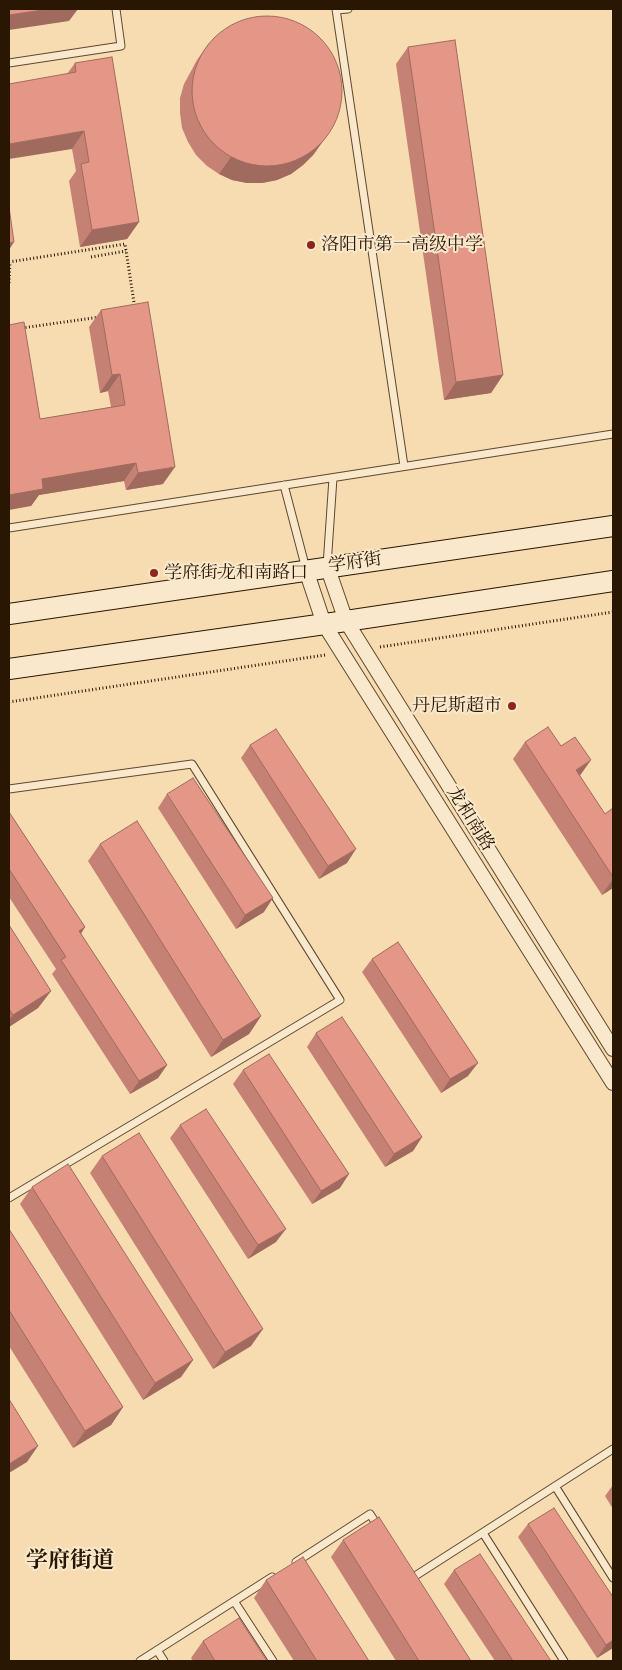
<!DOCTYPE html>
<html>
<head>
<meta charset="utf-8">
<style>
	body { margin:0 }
	#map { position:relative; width:622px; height:1670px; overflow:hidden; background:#f8dcb1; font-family:"Gentium Book Plus",serif }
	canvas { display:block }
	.frame { position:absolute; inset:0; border:10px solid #2a1703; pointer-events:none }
</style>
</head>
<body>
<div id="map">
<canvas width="622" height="1670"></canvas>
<div class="frame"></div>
</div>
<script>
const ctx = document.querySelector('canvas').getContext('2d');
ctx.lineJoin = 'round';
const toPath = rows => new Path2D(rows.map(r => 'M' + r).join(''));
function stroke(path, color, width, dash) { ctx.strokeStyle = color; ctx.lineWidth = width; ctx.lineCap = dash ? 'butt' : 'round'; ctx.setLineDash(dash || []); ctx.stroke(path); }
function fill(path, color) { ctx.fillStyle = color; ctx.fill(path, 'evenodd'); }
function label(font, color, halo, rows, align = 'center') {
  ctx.font = font + ' "Gentium Book Plus","Noto Serif SC",serif'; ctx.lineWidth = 4; ctx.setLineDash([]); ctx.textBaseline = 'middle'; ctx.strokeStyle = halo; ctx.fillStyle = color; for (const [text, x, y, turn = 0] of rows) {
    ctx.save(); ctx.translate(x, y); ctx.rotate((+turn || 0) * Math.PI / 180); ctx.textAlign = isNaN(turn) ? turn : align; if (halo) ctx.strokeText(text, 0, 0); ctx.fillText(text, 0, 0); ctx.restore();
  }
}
const service = toPath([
	[336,9,404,466],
	[336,10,348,9],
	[9,63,121,46,116,9],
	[284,485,306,569],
	[9,528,613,434],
	[327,566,333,478],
	[9,789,192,764,340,1000,9,1198],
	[555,1486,613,1578],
	[483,1533,564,1661],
	[296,1562,370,1514,379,1528],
	[414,1581,412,1578,613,1449],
	[234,1601,273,1661],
	[157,1650,164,1661],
	[140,1661,272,1577]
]);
const minor = toPath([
	[327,566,346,621,613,1049],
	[306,570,324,624,613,1083]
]);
const secondary = toPath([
	[9,614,613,526],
	[9,669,346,621,613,581]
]);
stroke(service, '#5e482e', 9);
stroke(minor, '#5e482e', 16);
stroke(secondary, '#2a1703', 22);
stroke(toPath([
	[91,257,126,251],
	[9,262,125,244,135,309],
	[9,283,10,262],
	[22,328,100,317],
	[380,647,613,612],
	[9,702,325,655]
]), '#2a1703', 3, [1, 2.5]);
stroke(service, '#fae8cc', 7);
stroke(minor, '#fae8cc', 14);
stroke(secondary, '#fae8cc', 20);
fill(toPath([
	[209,43,314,154,303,165,291,174,277,180,262,183,247,183,232,180,219,174,207,166,196,155,188,142,182,128,180,113,180,98,184,84,197,60],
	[408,47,503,375,491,393,444,400,396,64],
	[75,63,139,222,127,239,80,247,69,181,76,171,72,149,67,74],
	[101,310,163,484,126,490,124,481,39,495,31,506,40,419,111,407,108,391,100,393,89,327],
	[525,742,580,776,605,814,613,808,613,888,602,895,513,759],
	[250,745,347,863,319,879,241,758],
	[167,794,264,912,236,929,158,808],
	[9,812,85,927,81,934,167,1065,158,1078,130,1094,52,974,56,969,9,897],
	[100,844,261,1016,249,1034,211,1057,88,861],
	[9,925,51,991,38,1008,9,1027],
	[372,959,468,1076,441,1093,362,972],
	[316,1033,422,1137,413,1151,385,1167,307,1047],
	[243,1070,340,1188,312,1204,233,1084],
	[180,1125,276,1242,248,1259,170,1138],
	[102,1156,251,1346,213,1369,90,1173],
	[32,1187,193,1360,181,1377,143,1400,20,1204],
	[9,1229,123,1407,111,1425,73,1448,9,1346],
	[613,1485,613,1509,605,1496],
	[528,1524,613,1648,597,1658,518,1537],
	[343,1540,471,1661,396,1661,331,1557],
	[454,1570,551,1661,495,1661,444,1584],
	[266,1580,369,1661,294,1661,254,1598],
	[203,1641,267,1661,193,1661,191,1658]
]), '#c58274');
fill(toPath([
	[49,9,78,9,69,21,9,30,9,15],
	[84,131,72,149,9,159,9,144],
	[326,137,314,154,303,165,291,174,277,180,262,183,247,183,232,180,219,174,231,157],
	[139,222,127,239,80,247,92,230],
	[14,242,9,250,9,243],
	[120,374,108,391,100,393,112,375],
	[503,375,491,393,444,400,456,382],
	[136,463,124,481,39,495,31,506,9,510,9,495,42,479],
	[175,467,163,484,126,490,138,473],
	[591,760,579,777,576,770],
	[356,849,347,863,319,879,328,866],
	[613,879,613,888,602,895],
	[273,898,264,912,236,929,245,915],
	[85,927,76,941,79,931],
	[51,991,38,1008,9,1027,9,1020,13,1015],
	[261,1016,249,1034,211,1057,223,1040],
	[478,1063,468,1076,441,1093,450,1079],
	[167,1065,158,1078,130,1094,139,1081],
	[422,1137,413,1151,385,1167,394,1154],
	[349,1174,340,1188,312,1204,321,1191],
	[286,1229,276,1242,248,1259,258,1245],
	[263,1329,251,1346,213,1369,225,1352],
	[193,1360,181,1377,143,1400,155,1383],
	[123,1407,111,1425,73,1448,85,1431],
	[38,1446,27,1462,9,1473,9,1464],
	[613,1640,613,1648,597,1658,606,1645]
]), '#a06a5e');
const building = toPath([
	[9,9,49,9,9,15,9,9],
	'192 91a75 75 0 1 1 150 0a75 75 0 1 1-150 0Z',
	[455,40,503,375,456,382,408,47,455,40],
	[112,57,139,222,92,230,81,164,89,162,84,131,9,144,9,84,76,72,75,63,112,57],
	[9,207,14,242,9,243,9,207],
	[148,302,175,467,138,473,136,463,42,479,43,489,9,495,9,325,24,322,40,419,125,405,120,374,112,375,101,310,148,302],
	[548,727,561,746,575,737,591,760,576,770,605,814,613,808,613,877,525,742,548,727],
	[276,729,356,849,328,866,250,745,276,729],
	[193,778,273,898,245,915,167,794,193,778],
	[9,812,85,927,79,931,167,1065,139,1081,61,960,66,957,9,869,9,812],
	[137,821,261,1016,223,1040,100,844,137,821],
	[9,925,51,991,13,1015,9,1009,9,925],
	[398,942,478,1063,450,1079,372,959,398,942],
	[342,1017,422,1137,394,1154,316,1033,342,1017],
	[269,1054,349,1174,321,1191,243,1070,269,1054],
	[206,1109,286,1229,258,1245,180,1125,206,1109],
	[139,1133,263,1329,225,1352,102,1156,139,1133],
	[68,1164,193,1360,155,1383,32,1187,68,1164],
	[9,1229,123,1407,85,1431,9,1310,9,1229],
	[9,1399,38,1446,9,1464,9,1399],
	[554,1508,613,1597,613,1640,606,1645,528,1524,554,1508],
	[379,1517,471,1661,419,1661,343,1540,379,1517],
	[480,1554,551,1661,513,1661,454,1570,480,1554],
	[303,1557,369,1661,317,1661,266,1580,303,1557],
	[239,1618,267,1661,215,1661,203,1641,239,1618]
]);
fill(building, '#e59787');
stroke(building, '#a06a5e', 1);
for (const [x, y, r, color] of [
	[311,245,5,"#8f2418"],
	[154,573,5,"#8f2418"],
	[512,706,5,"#8f2418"]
]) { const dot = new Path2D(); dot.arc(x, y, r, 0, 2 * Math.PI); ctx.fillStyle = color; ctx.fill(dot); stroke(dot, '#fae8cc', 2); }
label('18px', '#2a1703', '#fae8cc', [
	["洛阳市第一高级中学",321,245],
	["学府街龙和南路口",164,573],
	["丹尼斯超市",502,706,"right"]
], 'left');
label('18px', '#2a1703', '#fae8cc', [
	["学府街",355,563,-8],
	["龙和南路",470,819,58]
]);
label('bold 22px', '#2a1703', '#fae8cc', [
	["学府街道",70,1561]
]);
</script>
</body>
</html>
